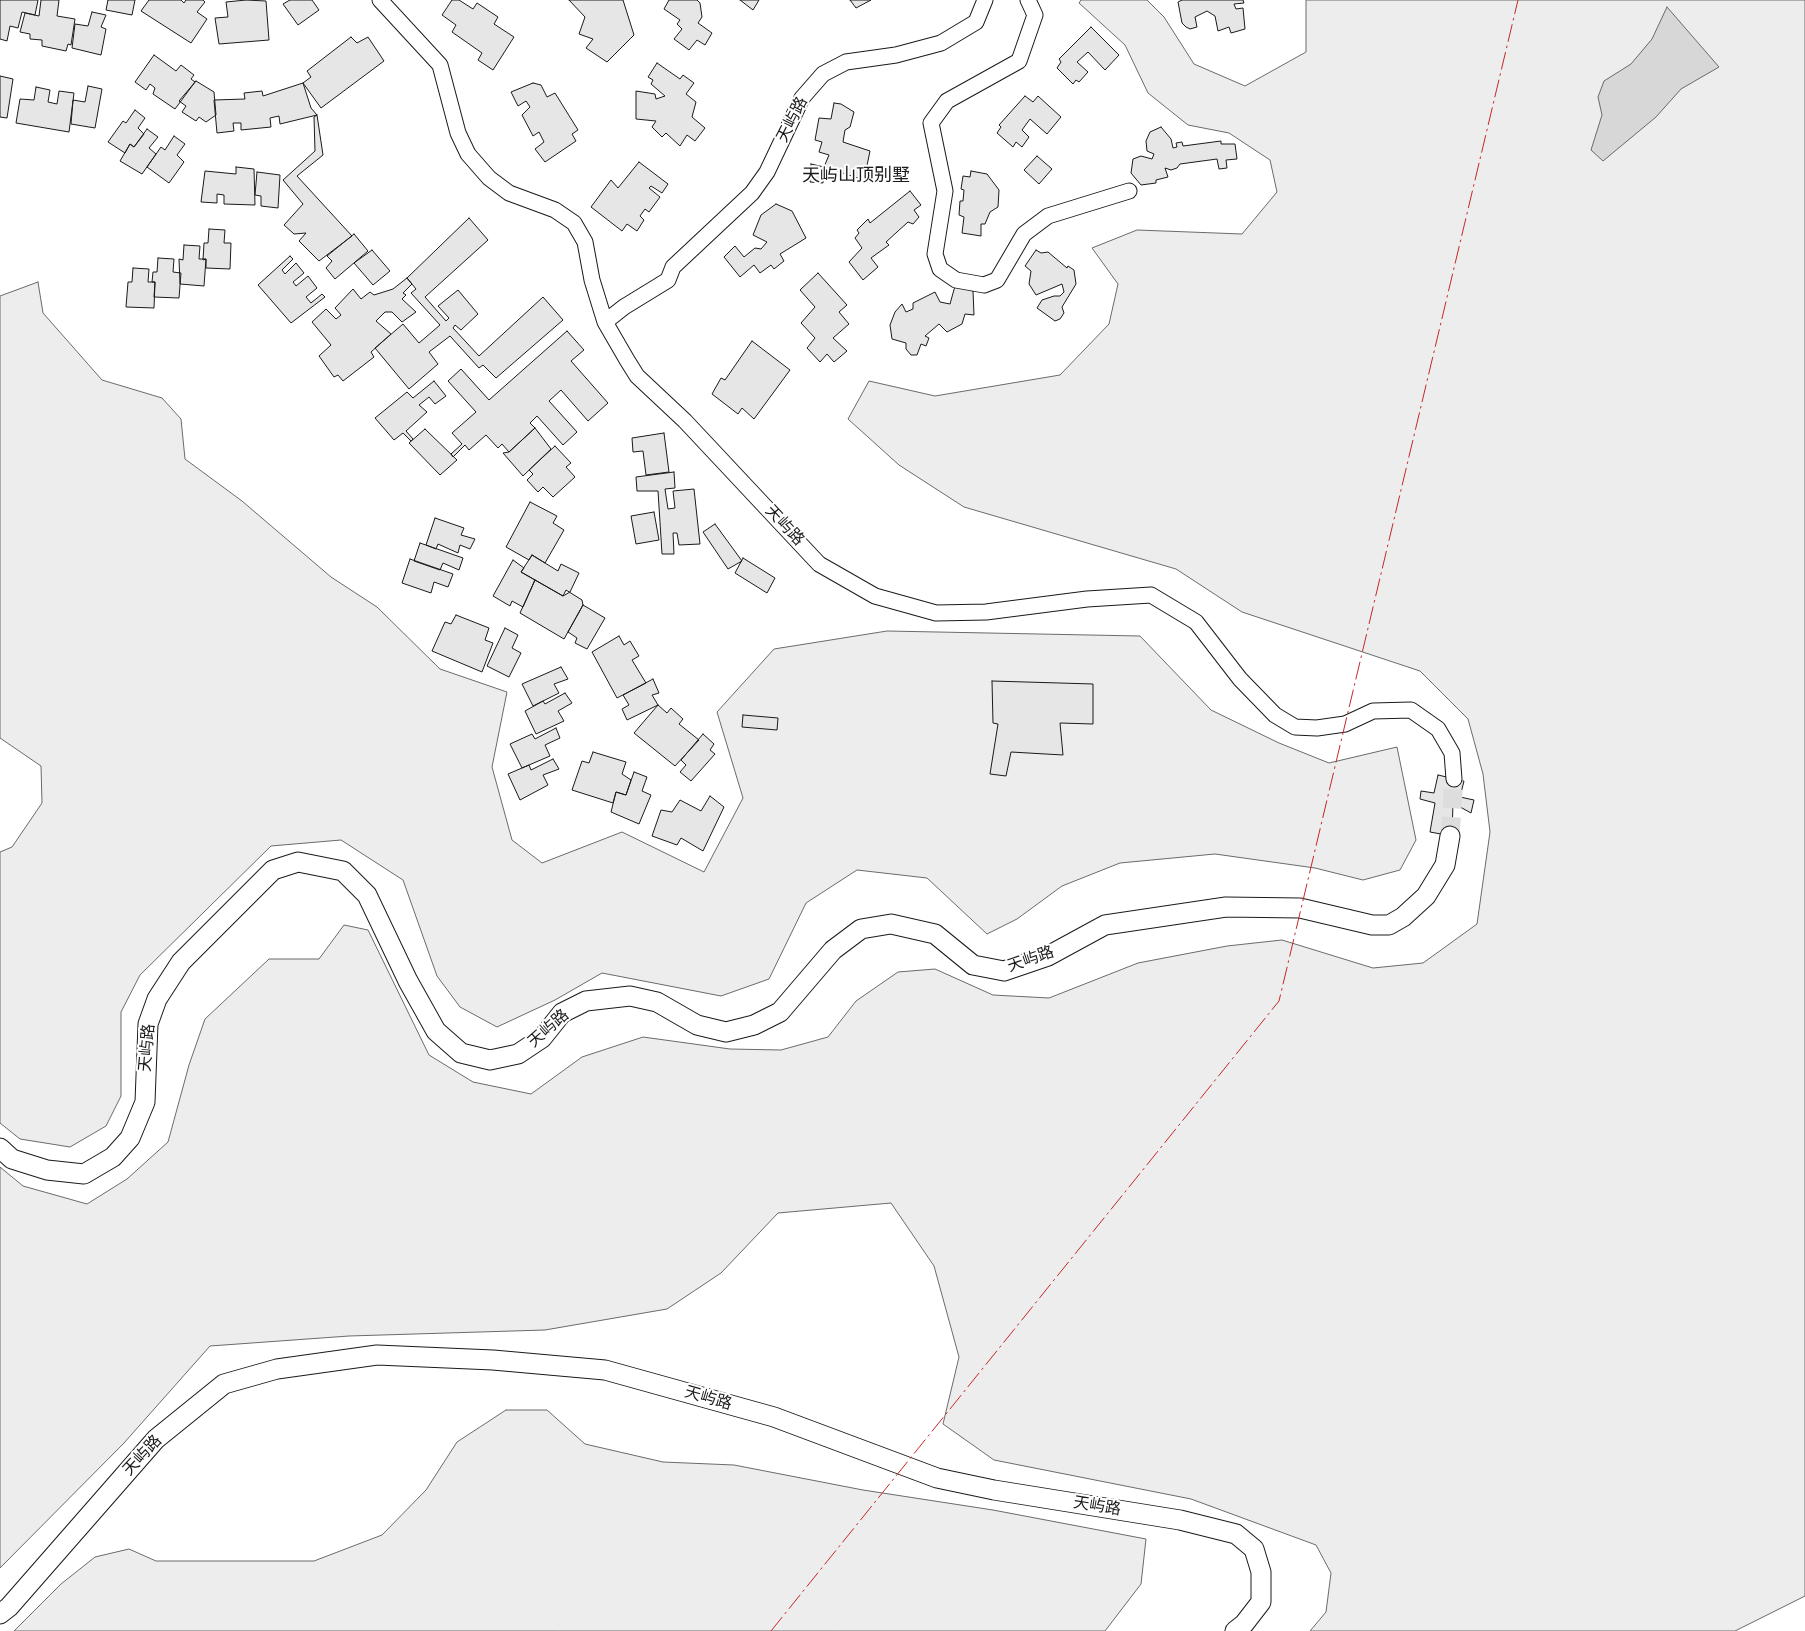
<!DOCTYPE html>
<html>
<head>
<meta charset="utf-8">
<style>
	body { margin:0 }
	canvas { display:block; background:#fff }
</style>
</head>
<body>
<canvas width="1805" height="1631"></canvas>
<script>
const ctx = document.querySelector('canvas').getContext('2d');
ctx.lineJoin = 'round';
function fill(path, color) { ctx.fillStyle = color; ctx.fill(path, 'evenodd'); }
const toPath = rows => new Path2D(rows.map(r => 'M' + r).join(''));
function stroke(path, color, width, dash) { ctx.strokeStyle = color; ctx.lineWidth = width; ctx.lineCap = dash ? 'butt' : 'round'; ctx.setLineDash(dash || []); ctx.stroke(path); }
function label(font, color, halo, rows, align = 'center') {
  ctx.font = font + ' "Nunito Sans","Noto Sans SC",sans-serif'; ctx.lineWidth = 4; ctx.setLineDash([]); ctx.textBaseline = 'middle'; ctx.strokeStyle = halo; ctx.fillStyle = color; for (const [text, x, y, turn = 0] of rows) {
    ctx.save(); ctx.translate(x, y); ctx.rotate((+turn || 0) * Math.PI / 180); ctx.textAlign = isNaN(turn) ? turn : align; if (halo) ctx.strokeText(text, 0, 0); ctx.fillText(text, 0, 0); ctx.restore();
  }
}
const green = toPath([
	[1081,0,1147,0,1164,17,1194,64,1245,86,1306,52,1306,0,1805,0,1805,1596,1735,1631,1310,1631,1326,1612,1331,1573,1316,1545,1191,1499,994,1460,943,1424,959,1357,934,1266,891,1203,778,1213,721,1273,667,1309,545,1330,349,1336,210,1346,124,1443,0,1568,0,1167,23,1186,87,1204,127,1179,168,1142,189,1065,205,1019,269,959,319,959,344,925,368,930,429,1055,473,1082,531,1094,582,1057,643,1037,730,1049,781,1050,828,1037,856,1001,898,972,935,969,993,995,1049,998,1138,963,1227,946,1282,940,1373,968,1423,963,1477,924,1490,832,1483,774,1468,719,1420,671,1242,612,1176,569,964,507,899,465,848,419,869,381,935,396,1060,375,1109,324,1118,284,1092,248,1137,230,1242,234,1277,192,1270,160,1229,133,1188,125,1148,93,1125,45,1079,3,1081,0],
	[38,282,43,313,102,380,162,398,181,419,185,459,242,501,331,577,377,607,440,669,507,692,492,767,512,840,542,863,622,832,704,872,743,798,717,712,774,649,887,631,1140,636,1211,710,1279,743,1329,763,1397,747,1416,840,1400,870,1363,880,1315,868,1215,854,1120,863,1062,886,1017,919,987,934,927,878,857,870,806,903,769,979,721,996,602,973,555,1000,497,1027,460,1007,437,976,403,880,341,840,271,846,140,975,121,1012,121,1096,106,1126,70,1147,20,1139,0,1123,0,852,12,847,42,803,41,766,0,738,0,296,38,282],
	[506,1410,547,1410,585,1444,663,1462,734,1465,863,1490,993,1510,1146,1539,1141,1584,1105,1631,14,1631,61,1584,95,1557,129,1549,156,1561,314,1561,382,1535,426,1490,457,1442,506,1410]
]);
fill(green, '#ededed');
stroke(green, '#6a6a6a', 1);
const water = toPath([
	[1667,7,1719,67,1681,89,1656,117,1603,161,1591,150,1602,115,1598,97,1604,81,1631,64,1652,39,1667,7]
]);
fill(water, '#d7d7d7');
stroke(water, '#6a6a6a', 1);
const building = toPath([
	[0,0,38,0,35,15,22,12,18,28,10,26,7,41,0,39,0,0],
	[41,0,59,0,57,16,75,19,71,45,68,44,66,51,42,46,42,40,30,39,30,34,20,32,25,13,39,16,41,0],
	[108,0,135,0,132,15,106,10,108,0],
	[149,0,181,0,184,3,186,0,203,0,205,2,197,12,207,19,191,43,141,11,149,0],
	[246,0,266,1,269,40,219,44,215,18,228,17,226,2,246,0],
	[290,0,312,0,319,10,298,25,283,4,290,0],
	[452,0,459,0,473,9,477,3,498,17,494,24,514,37,493,70,478,60,482,53,452,32,456,25,442,15,452,0],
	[569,0,623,0,634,35,607,62,586,48,593,39,579,34,585,17,569,0],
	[669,0,697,0,700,3,702,17,698,23,712,33,705,45,697,40,689,50,674,39,682,29,677,24,680,20,664,9,669,0],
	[740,0,759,0,753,10,740,0],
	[850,0,871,0,856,8,850,0],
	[1182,0,1243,0,1244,3,1234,4,1236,9,1243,8,1245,29,1231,33,1229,27,1218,31,1215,16,1207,11,1195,17,1197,27,1190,29,1186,27,1182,23,1178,2,1182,0],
	[92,12,106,15,101,27,106,29,101,55,72,48,75,24,88,26,92,12],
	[1091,27,1119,55,1105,70,1088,52,1077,62,1088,72,1079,82,1076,80,1073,84,1057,68,1061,62,1059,59,1091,27],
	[351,37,357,43,368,37,384,61,321,108,303,83,311,77,307,71,351,37],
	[154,55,176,71,181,65,194,75,191,79,195,82,175,109,153,94,155,88,150,84,146,90,135,82,154,55],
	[657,63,680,79,683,75,694,83,686,94,696,102,692,117,705,128,695,141,687,135,680,146,666,133,662,137,652,127,656,121,636,119,636,91,655,94,656,99,665,96,651,84,653,80,648,77,657,63],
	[0,76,13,79,7,118,0,117,0,76],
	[196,81,214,92,216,115,206,122,199,117,196,121,182,112,186,106,179,101,196,81],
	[303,83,311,108,317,115,280,124,279,116,270,118,271,127,241,130,241,123,233,123,234,131,217,133,214,100,245,99,244,93,262,91,263,96,303,83],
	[533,83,541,85,547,97,555,93,578,130,572,134,576,141,545,162,535,149,544,142,539,132,533,136,522,115,530,107,526,101,518,106,511,92,533,83],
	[88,86,102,89,95,128,71,124,73,100,85,102,88,86],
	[36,87,50,90,48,102,57,104,59,91,74,93,69,132,16,123,20,99,34,100,36,87],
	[1025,96,1033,102,1038,96,1061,117,1047,134,1030,119,1022,130,1029,137,1022,147,1016,142,1013,147,997,133,1001,127,999,125,1025,96],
	[834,103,841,104,854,112,850,127,845,130,843,142,870,151,864,180,824,167,829,155,819,152,822,142,815,140,819,118,831,119,834,103],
	[135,110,145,118,138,128,144,134,134,147,130,144,125,153,108,142,123,121,126,123,135,110],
	[317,115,323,155,297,176,352,236,319,261,299,241,306,233,294,234,284,225,303,204,283,180,315,151,314,117,317,115],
	[1161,127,1171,139,1173,148,1177,147,1176,143,1182,142,1183,146,1221,141,1221,144,1235,144,1237,159,1226,160,1227,168,1219,169,1217,159,1180,164,1177,168,1171,170,1165,168,1168,177,1156,180,1156,183,1141,185,1131,173,1133,159,1141,156,1152,159,1154,154,1147,151,1146,141,1150,132,1161,127],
	[147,129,158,137,149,148,156,154,142,174,120,161,130,144,134,147,147,129],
	[174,136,185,144,177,155,184,162,169,183,147,167,161,147,165,150,174,136],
	[1037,156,1052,169,1039,184,1024,170,1037,156],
	[639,162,668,184,662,193,651,186,649,188,660,197,649,212,645,209,640,216,644,220,637,231,627,224,622,231,591,207,611,180,618,188,639,162],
	[811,164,824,167,823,183,810,182,811,164],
	[236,167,254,169,255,205,224,204,224,195,217,194,217,203,201,202,205,171,236,174,236,167],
	[971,171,987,174,999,190,998,207,990,212,985,224,981,224,981,236,962,233,964,217,959,215,960,201,963,201,964,190,961,189,963,176,970,177,971,171],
	[257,172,280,175,278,208,261,206,261,196,255,195,257,172],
	[910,191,921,205,914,210,919,217,913,224,908,222,886,242,889,245,871,258,878,267,863,280,849,262,862,248,855,238,859,233,857,230,868,219,870,223,910,191],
	[776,204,792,211,806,238,780,254,784,261,774,269,771,265,760,273,754,265,740,277,724,257,735,246,744,257,755,248,761,249,767,242,753,235,761,215,776,204],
	[469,218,488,240,425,297,446,321,449,318,438,306,458,290,478,314,461,330,455,325,453,328,479,356,543,297,563,320,496,378,483,365,479,368,450,336,429,352,438,364,409,389,375,348,403,324,419,343,440,325,411,293,416,289,407,278,469,218],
	[209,229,225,230,224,243,231,243,230,269,206,268,206,259,203,260,204,243,208,243,209,229],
	[354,234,368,251,335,279,326,268,332,261,327,256,354,234],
	[184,245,200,246,199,259,206,259,204,286,180,284,179,259,183,260,184,245],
	[372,250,390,271,373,285,354,263,372,250],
	[1036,250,1041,253,1048,252,1067,268,1068,266,1074,270,1076,284,1062,307,1064,313,1060,319,1055,321,1037,308,1042,300,1054,296,1060,296,1064,292,1062,284,1036,295,1029,284,1031,271,1025,266,1036,250],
	[290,256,293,259,282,270,285,274,296,263,304,273,293,282,296,286,308,276,317,288,306,297,311,303,322,294,325,297,291,323,258,285,290,256],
	[158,258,174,259,173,272,181,273,179,298,154,297,155,282,152,282,153,272,157,272,158,258],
	[133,268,149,269,148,282,155,282,154,308,126,307,128,282,132,282,133,268],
	[818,273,847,305,839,312,849,324,833,338,847,351,834,362,827,354,820,362,807,348,815,338,801,323,815,307,800,290,818,273],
	[407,278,412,284,403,293,406,295,402,299,416,312,402,322,392,312,385,312,376,321,391,334,371,352,374,357,343,381,338,375,334,377,319,356,331,345,312,322,326,309,336,319,341,315,335,308,353,289,361,299,370,292,374,295,393,289,407,278],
	[955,286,973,291,974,315,965,314,962,324,947,332,939,324,925,336,929,338,926,346,921,344,917,355,911,355,906,349,906,343,892,339,890,325,895,312,902,304,906,312,913,309,913,303,935,292,940,302,950,304,955,286],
	[567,331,584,350,571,361,608,403,588,421,561,390,549,401,577,432,563,445,537,416,530,423,535,428,509,452,502,444,498,448,486,435,469,450,465,445,453,457,451,454,462,444,452,433,476,412,448,381,461,369,489,400,567,331],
	[752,341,790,370,754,419,742,408,738,414,712,394,721,378,725,380,752,341],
	[434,381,446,396,435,404,429,397,419,405,427,412,406,431,413,439,411,441,403,433,394,440,375,418,407,392,413,398,434,381],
	[535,428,551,449,523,476,503,453,509,452,535,428],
	[425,429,457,460,440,475,409,443,425,429],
	[664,433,669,472,646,475,643,451,633,452,632,438,664,433],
	[555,446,571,463,566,467,575,477,553,497,543,487,538,492,527,480,533,474,529,470,555,446],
	[674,472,675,488,665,489,668,509,675,508,673,491,694,489,700,544,679,545,677,533,673,533,674,554,662,554,658,491,637,491,636,477,674,472],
	[530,502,557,516,553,523,564,530,545,563,532,555,529,560,506,547,530,502],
	[654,512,659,540,636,544,631,516,654,512],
	[435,518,464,528,461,535,475,539,470,549,460,545,458,553,438,544,436,549,426,545,435,518],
	[715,524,742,561,728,569,703,532,715,524],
	[420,543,463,558,459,570,443,563,440,570,414,561,420,543],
	[532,555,558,571,561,564,579,573,570,592,563,596,521,572,532,555],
	[743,558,775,578,767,593,735,573,743,558],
	[410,559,453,574,448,587,434,582,431,593,402,583,410,559],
	[513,560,524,568,521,572,535,580,523,607,512,601,510,606,493,596,513,560],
	[535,580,563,596,566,590,582,600,583,605,564,639,520,613,535,580],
	[583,605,605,618,587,649,575,643,577,638,568,632,583,605],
	[456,615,489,628,485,640,493,643,482,672,432,651,445,622,451,624,456,615],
	[505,628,518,635,512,648,521,653,509,677,487,666,505,628],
	[619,636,624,645,630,641,639,656,632,660,646,683,617,698,592,652,619,636],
	[561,667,568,679,554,684,559,693,533,706,522,684,561,667],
	[653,679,659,693,652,695,658,705,627,720,622,709,629,705,623,695,653,679],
	[992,681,1093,684,1093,724,1060,723,1063,755,1011,752,1006,776,990,774,998,724,993,723,992,681],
	[565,693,572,703,558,711,564,721,536,734,525,711,543,701,545,704,565,693],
	[658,705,667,713,671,708,683,719,679,724,699,740,675,766,634,733,658,705],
	[743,715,778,718,777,730,742,727,743,715],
	[556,728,560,738,545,745,550,756,522,768,510,744,532,734,535,739,556,728],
	[703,734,714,744,710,750,715,754,691,781,680,772,686,765,681,760,703,734],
	[593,752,626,762,622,774,631,780,626,795,616,792,613,803,572,790,582,761,589,763,593,752],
	[553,759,559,769,543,775,548,785,520,800,508,774,529,765,531,770,553,759],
	[634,772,647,777,642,791,651,795,639,824,611,812,616,792,626,795,634,772],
	[1438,775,1464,781,1460,797,1474,800,1471,813,1453,803,1452,836,1430,832,1435,803,1420,799,1421,791,1434,793,1438,775],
	[710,796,724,807,703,851,681,838,677,845,652,836,661,810,672,812,680,800,701,811,710,796]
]);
fill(building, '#e6e6e6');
stroke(building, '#1a1a1a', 1);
stroke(toPath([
	[1450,836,1454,779]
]), '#ddd', 19, [19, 9]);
const minor = toPath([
	[380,0,440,65,458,133,468,154,489,178,509,193,555,210,574,223,585,242,592,280,605,322],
	[985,0,976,22,941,43,896,55,846,62,823,74,802,98,767,172,752,193,673,267,668,280,624,307,605,322,627,360,637,376,685,421,819,564,875,596,936,613,986,612,1087,599,1151,595,1196,622,1240,679,1275,715,1295,727,1317,728,1345,724,1373,711,1411,710,1438,729,1452,753,1454,779],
	[1028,0,1035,15,1019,61,947,101,931,123,945,191,935,254,940,269,956,280,984,285,997,280,1024,234,1048,216,1129,191]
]);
const tertiary = toPath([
	[0,1148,12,1159,47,1170,84,1174,113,1157,130,1138,145,1102,148,1024,157,999,181,962,273,870,298,862,343,871,367,895,408,981,436,1031,461,1053,490,1060,518,1054,542,1038,562,1013,586,1001,630,996,657,1002,697,1025,726,1032,754,1025,780,1012,833,950,861,929,891,924,935,934,973,965,1004,971,1048,956,1105,925,1226,907,1300,908,1372,925,1389,925,1403,917,1426,896,1445,865,1450,836],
	[0,1614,9,1607,156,1439,224,1384,277,1369,377,1355,493,1360,605,1370,774,1417,937,1478,994,1490,1180,1520,1236,1534,1254,1549,1261,1572,1261,1602,1244,1624,1235,1631]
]);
stroke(minor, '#1a1a1a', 17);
stroke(tertiary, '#1a1a1a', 21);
stroke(minor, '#fff', 15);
stroke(tertiary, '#fff', 19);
stroke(toPath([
	[771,1631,1279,1001,1518,0]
]), '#c62828', 1, [18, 4, 2.5, 4]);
label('16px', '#1a1a1a', '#fff', [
	["天屿路",793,120,-63],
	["天屿路",784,526,47],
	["天屿路",1031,960,-19],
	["天屿路",549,1029,-41],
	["天屿路",148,1048,-85],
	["天屿路",708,1399,16],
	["天屿路",143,1456,-47],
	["天屿路",1097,1507,9]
]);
label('18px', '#1a1a1a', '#fff', [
	["天屿山顶别墅",856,177]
]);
</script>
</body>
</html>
